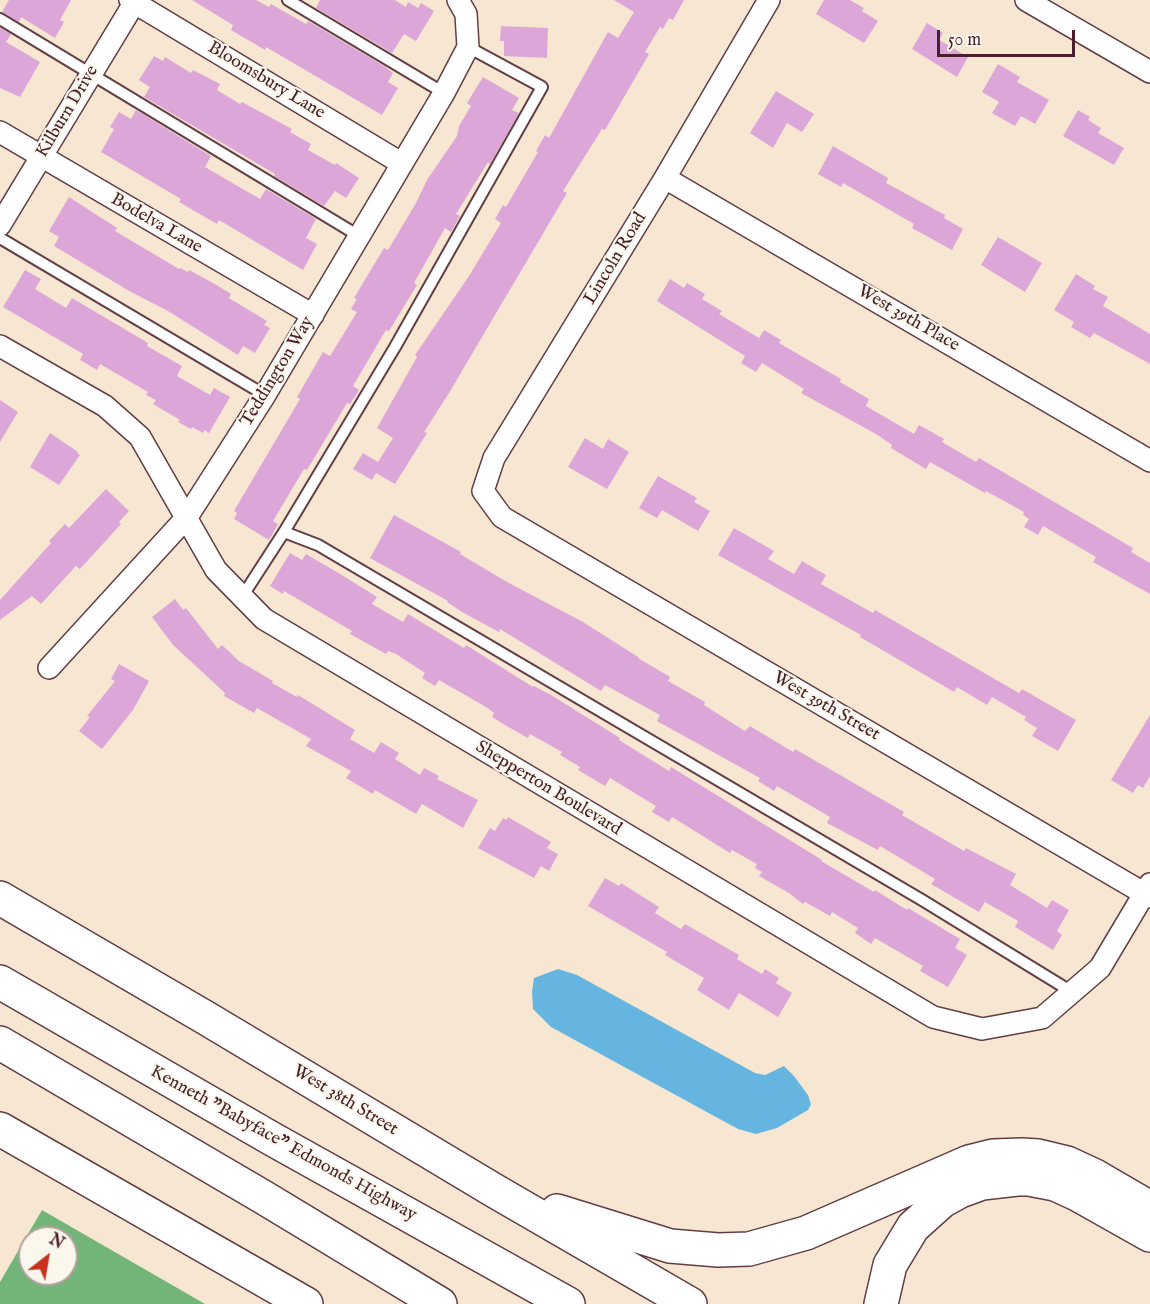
<!DOCTYPE html>
<html>
<head>
<meta charset="utf-8">
<style>
	body { margin:0 }
	#map { position:relative; width:1150px; height:1304px; overflow:hidden; background:#f7e7d2; font-family:"IM FELL English",serif }
	canvas { display:block }
	.north { position:absolute; left:18px; top:1226px; width:60px; height:60px; box-sizing:border-box; background:#fbf7ec; border:2px solid #b4a19f; border-radius:50%; rotate:31deg; font-size:16px; font-weight:700; line-height:24px; text-align:center; color:#4a1f2b }
	.north::after { content:''; display:block; margin:auto; width:21px; height:27px; background:#c8321e; clip-path:polygon(50% 0,100% 100%,50% 72%,0 100%) }
	.scale { position:absolute; left:937px; top:30px; width:138px; height:27px; box-sizing:border-box; border:3px solid #4a1f2b; border-top:0; padding-left:8px; font-size:18px; line-height:21px; white-space:nowrap; color:#4a1f2b; -webkit-text-stroke:4px #fbf7ec; paint-order:stroke }
</style>
</head>
<body>
<div id="map">
<canvas width="1150" height="1304"></canvas>
<div class="north">N</div>
<div class="scale">50 m</div>
</div>
<script>
const ctx = document.querySelector('canvas').getContext('2d');
ctx.lineJoin = 'round';
function fill(path, color) { ctx.fillStyle = color; ctx.fill(path, 'evenodd'); }
const toPath = rows => new Path2D(rows.map(r => 'M' + r).join(''));
function stroke(path, color, width, dash) { ctx.strokeStyle = color; ctx.lineWidth = width; ctx.lineCap = dash ? 'butt' : 'round'; ctx.setLineDash(dash || []); ctx.stroke(path); }
function label(font, color, halo, rows, align = 'center') {
  ctx.font = font + ' "IM FELL English",serif'; ctx.lineWidth = 4.5; ctx.setLineDash([]); ctx.textBaseline = 'middle'; ctx.strokeStyle = halo; ctx.fillStyle = color; for (const [text, x, y, turn = 0] of rows) {
    ctx.save(); ctx.translate(x, y); ctx.rotate((+turn || 0) * Math.PI / 180); ctx.textAlign = isNaN(turn) ? turn : align; if (halo) ctx.strokeText(text, 0, 0); ctx.fillText(text, 0, 0); ctx.restore();
  }
}
fill(toPath([
	[42,1210,205,1304,0,1304,0,1282],
	[30,1238,66,1238,66,1274,30,1274]
]), '#73b578');
fill(toPath([
	[558,969,577,975,755,1073,765,1075,784,1066,794,1076,808,1095,811,1104,808,1110,777,1128,756,1134,738,1129,551,1027,533,1009,532,992,534,978]
]), '#66b5e0');
fill(toPath([
	[9,0,71,0,60,20,64,22,55,38,21,17,19,22,2,12],
	[192,0,256,0,269,7,271,4,306,24,308,21,384,66,393,73,388,82,398,88,382,115,266,47,265,50,231,30,233,25],
	[320,0,395,0,406,7,408,2,418,8,421,3,434,11,416,41,404,34,392,53,316,8],
	[614,0,684,0,673,20,669,18,663,29,660,27,645,52,649,54,605,130,602,129,563,191,567,193,449,393,424,432,427,433,395,484,376,473,372,480,353,469,363,453,378,462,393,438,377,428,417,357,415,355,469,276,501,223,495,219,503,205,506,207,538,152,536,151,545,135,549,138,608,32,618,38,634,12],
	[824,0,850,0,864,8,862,11,878,21,864,43,816,14],
	[927,23,943,33,939,40,968,57,957,77,912,49],
	[501,26,548,28,547,58,504,56,504,41,500,41],
	[0,28,11,34,6,42,40,62,20,97,0,88],
	[154,56,163,61,165,57,191,73,193,70,220,84,217,90,240,104,242,102,292,129,290,132,311,144,308,150,335,165,336,163,359,178,346,198,335,191,324,206,274,176,275,174,144,97,150,87,139,80],
	[998,64,1020,77,1017,82,1049,100,1035,124,1021,116,1015,126,992,113,999,102,982,92],
	[483,77,519,98,512,110,519,113,490,164,488,162,456,214,460,216,451,232,445,228,414,283,417,285,389,331,386,330,353,386,359,390,350,404,347,403,307,470,304,469,273,521,278,524,269,540,234,519,237,513,234,511,300,399,297,397,323,352,330,356,357,312,351,309,357,299,354,298,384,248,388,250,416,203,427,180,457,136,459,126,471,106,467,103],
	[776,91,814,114,802,132,787,123,773,148,750,133],
	[136,110,211,156,205,167,260,199,266,189,316,219,306,238,317,244,303,270,219,220,217,224,179,202,181,199,101,152,114,129,110,127,119,112,131,119],
	[1078,110,1090,117,1088,120,1101,128,1098,133,1124,148,1114,165,1063,136],
	[833,146,888,178,886,183,945,215,944,218,963,229,952,250,912,228,914,224,843,183,841,187,818,174],
	[69,197,117,228,115,231,179,269,180,268,188,272,189,270,215,284,231,294,229,298,267,321,264,325,270,328,255,353,243,346,238,355,168,311,131,292,54,246,59,237,49,231],
	[998,237,1042,263,1025,292,981,265],
	[25,270,41,279,35,289,66,308,72,298,148,343,147,346,182,366,177,376,210,395,214,388,230,397,209,433,205,430,203,433,192,427,191,429,178,422,180,420,153,404,156,400,146,395,148,392,100,364,97,370,80,360,83,354,3,307],
	[1076,274,1095,286,1093,289,1108,297,1103,306,1150,334,1150,364,1094,333,1090,338,1071,327,1074,322,1054,310],
	[670,279,684,288,687,283,705,294,702,299,722,311,719,314,759,338,764,330,781,340,779,343,841,379,840,382,869,399,866,406,914,434,919,425,944,439,942,442,976,462,979,458,1133,548,1131,552,1150,563,1150,594,1093,562,1096,557,1043,526,1038,535,1024,527,1029,519,1023,515,1024,512,986,491,985,493,930,462,926,469,891,448,892,445,876,434,801,393,804,389,762,363,756,372,741,363,745,356,657,301],
	[0,400,18,412,0,442],
	[50,433,78,452,77,453,80,455,59,485,30,467],
	[585,438,603,449,608,439,629,452,607,489,568,467],
	[658,476,697,498,694,502,710,511,698,531,662,510,657,518,639,508],
	[106,489,129,511,119,522,121,524,80,569,76,566,41,604,32,596,0,620,0,600,51,543,49,541,65,524,69,528],
	[394,515,461,552,460,554,507,582,583,622,638,657,638,658,670,677,668,681,705,702,704,705,745,731,750,726,793,752,795,749,904,812,902,815,964,851,966,848,1016,874,1010,885,1047,908,1052,900,1069,910,1057,931,1062,935,1053,950,1015,927,1018,921,985,902,979,912,931,884,935,879,880,846,878,850,827,823,830,817,777,786,774,791,758,781,760,778,657,721,660,715,605,685,601,691,500,629,499,632,462,612,447,602,448,601,370,558],
	[734,528,774,551,768,559,794,574,802,561,826,575,821,584,873,613,875,610,1019,693,1022,689,1076,720,1058,751,1032,736,1037,728,1024,720,1026,717,992,697,987,705,957,687,954,692,860,637,861,635,718,555],
	[290,553,302,560,306,554,342,575,377,597,372,604,403,622,408,614,464,648,466,645,533,687,534,686,551,695,620,738,619,740,669,771,671,767,822,860,821,861,874,892,875,890,907,910,908,908,960,939,955,948,967,955,948,987,920,971,923,966,875,938,871,944,855,933,858,928,832,912,830,916,805,902,803,904,789,893,759,876,762,872,755,868,757,864,732,850,730,853,672,817,669,822,652,812,656,806,610,778,605,786,578,770,580,767,560,755,562,752,530,734,528,738,505,725,492,717,494,713,486,707,439,680,435,686,422,678,425,673,396,654,388,651,386,654,350,634,352,631,284,591,283,594,270,586],
	[175,599,183,610,186,608,218,649,222,645,239,661,273,681,272,683,297,697,298,695,355,730,350,739,374,753,381,742,399,753,395,759,420,775,424,768,439,776,437,779,478,800,463,828,422,804,416,814,375,790,373,794,346,778,351,771,306,746,311,739,257,708,254,713,224,696,225,693,173,645,152,617],
	[119,664,149,681,133,710,102,749,79,731,90,717,87,716,115,681,111,679],
	[1150,715,1150,776,1143,788,1138,785,1133,793,1111,780],
	[508,817,551,842,547,848,558,854,549,871,541,866,534,878,478,848,490,828,495,831,503,818,506,820],
	[605,878,619,886,621,883,659,907,655,913,681,929,685,924,739,955,737,959,762,974,765,969,779,978,776,983,792,993,778,1017,739,993,729,1010,697,990,704,978,665,955,667,952,588,906]
]), '#dda6d8');
const service = toPath([
	[288,0,444,93],
	[0,19,359,236],
	[0,238,265,395],
	[284,532,395,347,542,87,468,47],
	[242,597,284,532,318,545,922,900,1072,992]
]);
const minor = toPath([
	[130,0,401,163],
	[769,0,665,178,494,458,483,491,502,517,1150,897],
	[1026,0,1150,72],
	[0,132,313,315],
	[665,178,1150,461],
	[0,225,136,0],
	[0,346,105,406,140,437,216,570,264,619,933,1017,982,1029,1042,1018,1100,968,1150,884],
	[49,668,187,517,265,395,444,93,468,47,466,14,458,0]
]);
const primary = toPath([
	[0,898,206,1018,495,1191,690,1304],
	[0,1129,306,1304],
	[557,1211,670,1246,718,1250,749,1249,806,1233,969,1162,993,1156,1022,1155,1038,1156,1067,1163,1095,1176,1150,1208],
	[881,1304,890,1265,913,1227,942,1201,960,1191,982,1183,1017,1179,1029,1179,1055,1184,1079,1195,1150,1235]
]);
const motorway = toPath([
	[0,982,274,1140,568,1304],
	[0,1043,263,1197,440,1304]
]);
stroke(service, '#643d44', 14);
stroke(minor, '#643d44', 24);
stroke(primary, '#643d44', 36);
stroke(motorway, '#643d44', 36);
stroke(service, '#fff', 10);
stroke(minor, '#fff', 21);
stroke(primary, '#fff', 33);
stroke(motorway, '#fff', 33);
label('18px', '#4a1f2b', '#fbf7ec', [
	["Bloomsbury Lane",266,81,31],
	["Kilburn Drive",68,112,-59],
	["Bodelva Lane",156,224,30],
	["Lincoln Road",616,259,-59],
	["West 39th Place",908,319,30],
	["Teddington Way",278,372,-59],
	["West 39th Street",826,707,30],
	["Shepperton Boulevard",548,789,31],
	["West 38th Street",345,1101,31],
	["Kenneth \"Babyface\" Edmonds Highway",283,1144,29]
]);
</script>
</body>
</html>
